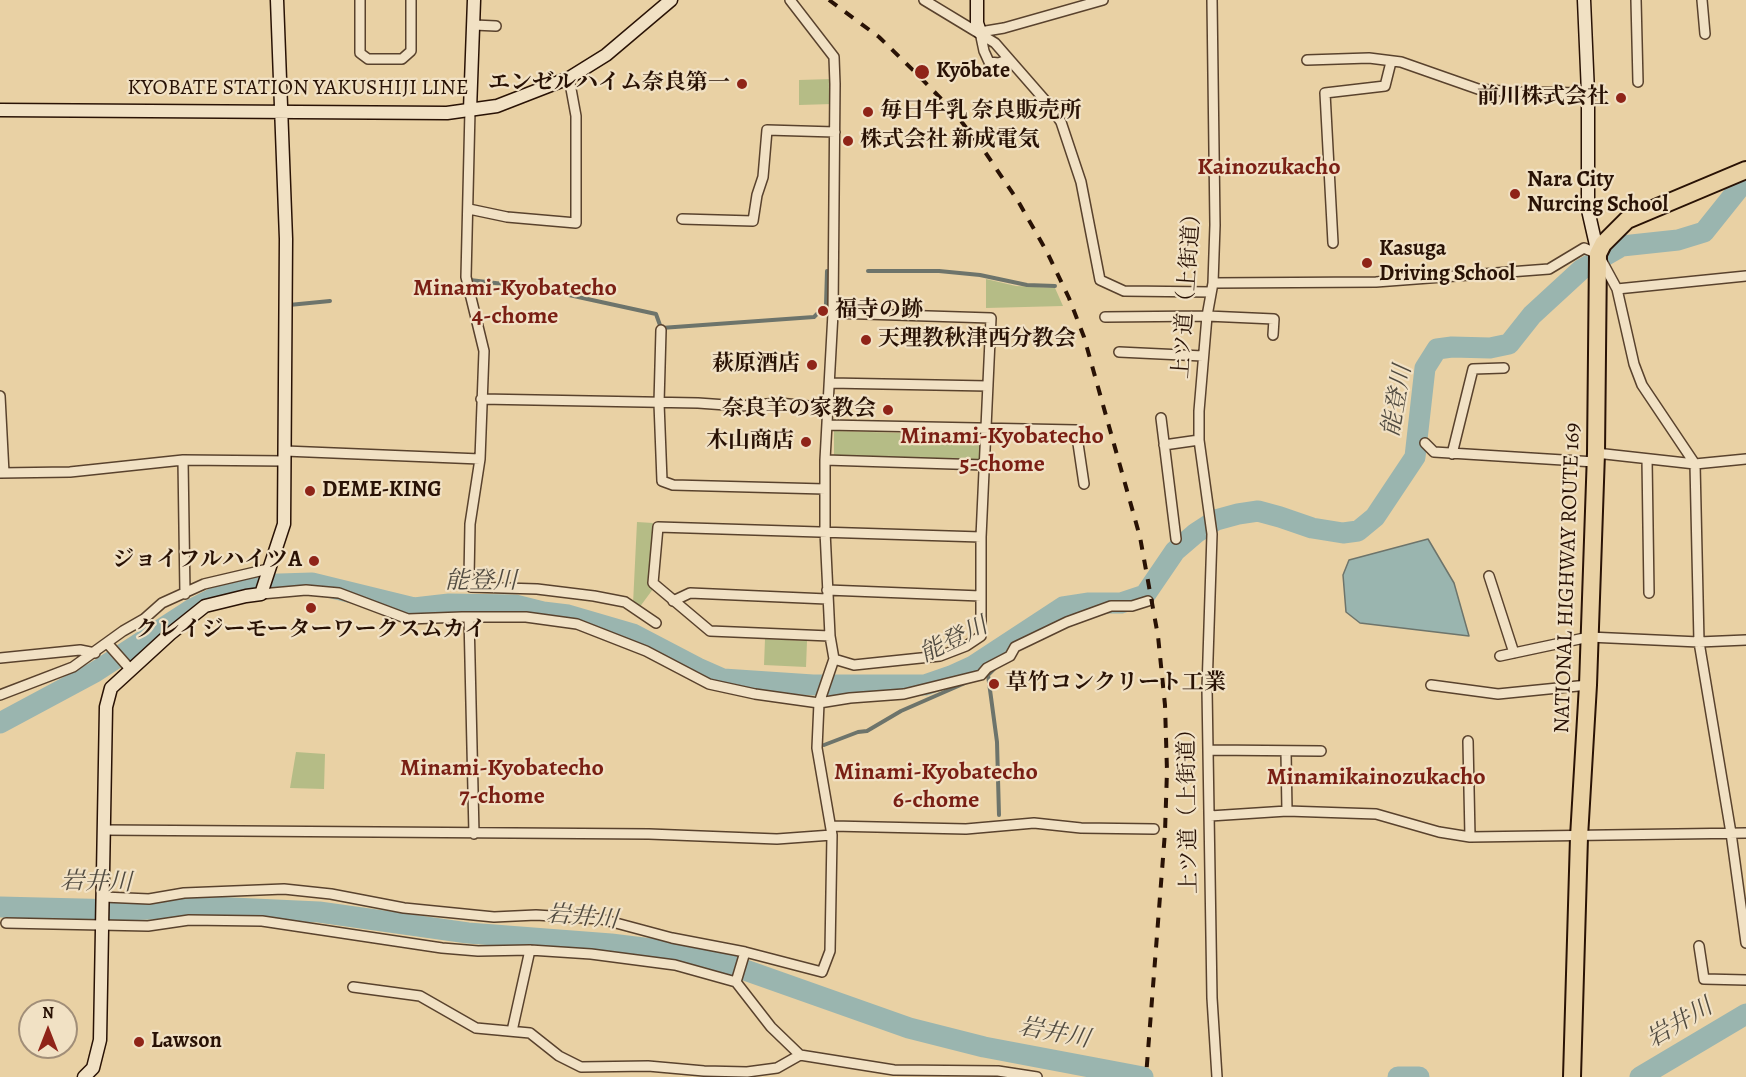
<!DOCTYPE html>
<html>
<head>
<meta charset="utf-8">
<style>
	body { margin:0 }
	#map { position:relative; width:1746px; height:1077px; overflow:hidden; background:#e9d1a4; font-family:Alegreya,serif }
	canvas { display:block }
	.north { position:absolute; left:18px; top:999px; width:60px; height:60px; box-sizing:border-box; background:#f1e1c4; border:2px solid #a18e78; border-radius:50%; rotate:0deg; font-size:16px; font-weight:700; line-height:24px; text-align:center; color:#291205 }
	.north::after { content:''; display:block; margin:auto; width:21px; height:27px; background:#8f2418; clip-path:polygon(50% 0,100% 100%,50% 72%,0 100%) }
</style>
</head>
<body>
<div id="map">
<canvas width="1746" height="1077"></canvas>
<div class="north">N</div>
</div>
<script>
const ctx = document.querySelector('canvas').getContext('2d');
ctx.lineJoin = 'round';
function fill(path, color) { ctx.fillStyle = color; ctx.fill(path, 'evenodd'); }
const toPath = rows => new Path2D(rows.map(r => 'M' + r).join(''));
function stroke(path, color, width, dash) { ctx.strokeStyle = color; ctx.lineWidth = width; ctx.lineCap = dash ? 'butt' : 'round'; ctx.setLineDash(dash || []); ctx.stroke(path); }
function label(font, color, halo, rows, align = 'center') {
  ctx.font = font + ' Alegreya,"Noto Serif JP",serif'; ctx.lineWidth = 4.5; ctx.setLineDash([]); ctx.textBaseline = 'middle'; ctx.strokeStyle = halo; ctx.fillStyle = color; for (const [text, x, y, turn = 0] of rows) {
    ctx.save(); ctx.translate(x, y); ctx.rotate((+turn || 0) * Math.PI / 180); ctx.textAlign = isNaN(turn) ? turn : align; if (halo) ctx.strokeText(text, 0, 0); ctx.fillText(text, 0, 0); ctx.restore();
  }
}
fill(toPath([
	[832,79,832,104,799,105,799,80],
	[986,279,1016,286,1055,288,1063,306,986,308],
	[834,431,980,435,980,461,834,457],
	[637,522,653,523,649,585,653,589,639,608,633,604],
	[765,639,807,641,806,667,764,665],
	[296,752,325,754,324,789,290,788]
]), '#b5bc86');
const water = toPath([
	[1428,539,1454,583,1469,636,1360,623,1346,612,1343,575,1349,560,1428,539]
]);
fill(water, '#9ab5af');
stroke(water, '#6d746b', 1.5);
stroke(toPath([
	[868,271,939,271,980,275,1027,285,1055,286],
	[470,280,537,288,656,314,661,328,814,317,826,305,827,271],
	[289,305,330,301],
	[994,669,988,675,997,742,999,815],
	[824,745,858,732,867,731,901,711,965,683]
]), '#6d746b', 4);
stroke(toPath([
	[0,723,95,672,192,609,237,586,280,584,312,583,414,608,449,604,515,605,543,612,568,615,633,634,698,668,723,679,813,685,925,685,951,676,973,666,1063,607,1089,603,1121,603,1145,595,1175,551,1196,533,1216,520,1238,514,1258,511,1280,517,1312,528,1343,533,1358,531,1375,517,1415,457,1425,368,1437,349,1452,347,1490,348,1509,344,1532,315,1582,269,1622,246,1678,240,1704,232,1740,187,1746,182],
	[0,907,122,910,211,907,319,912,468,933,611,944,676,952,728,964,909,1028,984,1047,1143,1077],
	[1398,1077,1419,1077],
	[1640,1077,1746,1014]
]), '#9ab5af', 21);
const street = toPath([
	[360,0,360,53,368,59,402,59,411,51,411,0],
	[924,0,995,43,1050,106,1061,122,1081,182,1100,280,1124,291,1211,292],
	[1212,0,1215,225,1213,283,1207,316,1199,411,1199,440,1212,534,1207,689,1212,998,1217,1077],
	[1636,0,1638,82],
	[1702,0,1705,34],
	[474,25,496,26],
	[1009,59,999,63,989,62,984,51,980,32,1004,28,1103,0],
	[1307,60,1369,58,1401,62,1478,89,1515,92,1588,93],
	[470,110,466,277,484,351,480,459,470,524,469,578,471,587,537,589,594,596,625,602,656,623],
	[469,209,507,217,576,223,576,116,569,78],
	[682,219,753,221,757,195,763,177,767,130,835,132],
	[1333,243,1325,93,1385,86,1391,62],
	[1213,283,1376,282,1549,269,1584,248,1598,254,1617,289,1634,364,1642,385,1695,464,1699,642,1731,833,1746,943],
	[1617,289,1746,276],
	[833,313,991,318,981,537,981,636,966,646,940,656,854,665,834,659],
	[1105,317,1207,316,1274,319,1273,335],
	[661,330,659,403,662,481,673,485,825,489],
	[1119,352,1203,356],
	[830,383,988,386],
	[0,396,4,473],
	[481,399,698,403,740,406,779,403,828,408],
	[1161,418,1176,539],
	[827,425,1076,430,1084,484],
	[1425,443,1434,452,1595,462],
	[1164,445,1199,440],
	[285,451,480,459],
	[1596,453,1695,464,1746,459],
	[1452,454,1473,369,1504,368],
	[1647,459,1649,593],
	[183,460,185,594],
	[825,460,985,465],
	[0,473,70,472,183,460,285,461],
	[1489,576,1514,653],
	[827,590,981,596],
	[261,594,306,590,339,593,408,619,462,617,526,617,577,624,646,651,709,684,755,694,819,703,850,698,904,694,981,675,987,668,1010,656,1015,647,1067,622,1111,606,1132,606,1148,601],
	[673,601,690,593,827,599],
	[469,617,474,834],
	[830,636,710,631,653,583,658,527,981,537],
	[108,644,131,670],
	[1500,656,1589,637,1699,642,1746,640],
	[0,658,80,650,95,653],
	[1431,685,1498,694,1588,685],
	[0,695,73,667,123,631,144,619,162,603,204,584,268,569],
	[1468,741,1470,837],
	[1208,750,1321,751],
	[1286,752,1287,811],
	[1210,816,1287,811,1376,814,1439,832,1470,837,1746,833],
	[832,826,966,829,1034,823,1081,828,1154,829],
	[104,830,649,834,777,839,832,835],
	[103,897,149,899,184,893,284,889,331,894,404,908,494,917,536,915,601,919,672,938,745,952,822,972,830,951,832,835,817,748,819,703,834,659,830,636,825,531,825,460,833,313,835,84,834,57,790,0],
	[6,923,148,926,189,920,262,921,442,948,478,951,530,950,591,954,675,965,736,982,771,1027,800,1055,894,1070,998,1071,1037,1077],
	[1699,946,1704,979,1746,980],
	[736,982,745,952],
	[353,987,420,996,476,1028,530,1033,559,1056,581,1067,648,1066,704,1071,747,1072,777,1068,800,1055],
	[512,1031,530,950]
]);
const secondary = toPath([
	[977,0,977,23,980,32],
	[1584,0,1588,93,1588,210,1598,254],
	[0,110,447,113,497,106,569,78,606,55,671,0],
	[470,110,474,0],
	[84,1077,93,1068,100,1040,106,707,111,688,170,634,205,606,246,596,261,594,284,524,286,239,277,0]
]);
const highway = toPath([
	[1572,1077,1579,837,1588,685,1596,453,1598,254,1603,244,1627,220,1746,170]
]);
stroke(street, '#59422d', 12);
stroke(secondary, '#291205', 15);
stroke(highway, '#291205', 20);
stroke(street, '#f1e1c4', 9);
stroke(secondary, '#f1e1c4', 12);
stroke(highway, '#e9d1a4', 16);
stroke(toPath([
	[829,0,879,37,918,75,954,112,985,152,1018,201,1047,252,1069,298,1084,337,1140,537,1158,636,1165,705,1167,771,1165,832,1146,1077]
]), '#291205', 4, [10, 10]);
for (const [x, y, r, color] of [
	[922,72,8,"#8f2418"],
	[742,84,6,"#8f2418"],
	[1621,98,6,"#8f2418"],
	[868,112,6,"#8f2418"],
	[848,141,6,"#8f2418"],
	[1515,194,6,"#8f2418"],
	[1367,263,6,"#8f2418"],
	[823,311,6,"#8f2418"],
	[866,340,6,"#8f2418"],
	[812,365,6,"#8f2418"],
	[888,410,6,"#8f2418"],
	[806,442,6,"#8f2418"],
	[310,491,6,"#8f2418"],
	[314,561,6,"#8f2418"],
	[311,608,6,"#8f2418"],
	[994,684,6,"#8f2418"],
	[139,1042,6,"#8f2418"]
]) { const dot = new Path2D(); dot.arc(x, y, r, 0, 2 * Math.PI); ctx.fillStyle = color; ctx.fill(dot); stroke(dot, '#f1e1c4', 2); }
label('bold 22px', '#291205', '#f1e1c4', [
	["Kyōbate",936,72],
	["エンゼルハイム奈良第一",730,84,"right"],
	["前川株式会社",1609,98,"right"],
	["毎日牛乳 奈良販売所",880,112],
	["株式会社 新成電気",860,141],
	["Nara City",1527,181],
	["Nurcing School",1527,206],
	["Kasuga",1379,250],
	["Driving School",1379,275],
	["福寺の跡",835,311],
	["天理教秋津西分教会",878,340],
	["萩原酒店",800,365,"right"],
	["奈良羊の家教会",876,410,"right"],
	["木山商店",794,442,"right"],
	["DEME-KING",322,491],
	["ジョイフルハイツA",302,561,"right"],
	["クレイジーモーターワークスムカイ",311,631,"center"],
	["草竹コンクリート工業",1006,684],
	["Lawson",151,1042]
], 'left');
label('22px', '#291205', '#f1e1c4', [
	["KYOBATE STATION YAKUSHIJI LINE",298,89],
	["上ツ道（上街道）",1188,291,-86],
	["NATIONAL HIGHWAY ROUTE 169",1568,578,-88],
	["上ツ道（上街道）",1189,806,-91]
]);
label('bold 24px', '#7a1f14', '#f1e1c4', [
	["Kainozukacho",1269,168],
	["Minami-Kyobatecho",515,289],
	["4-chome",515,317],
	["Minami-Kyobatecho",1002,437],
	["5-chome",1002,465],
	["Minami-Kyobatecho",502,769],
	["7-chome",502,797],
	["Minami-Kyobatecho",936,773],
	["6-chome",936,801],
	["Minamikainozukacho",1376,778]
]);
label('italic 24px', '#514b40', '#f1e1c4', [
	["能登川",1398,401,-80],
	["能登川",481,582],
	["能登川",954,641,-26],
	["岩井川",96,883,1],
	["岩井川",582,918,5],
	["岩井川",1680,1024,-31],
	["岩井川",1054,1034,11]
]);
</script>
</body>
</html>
